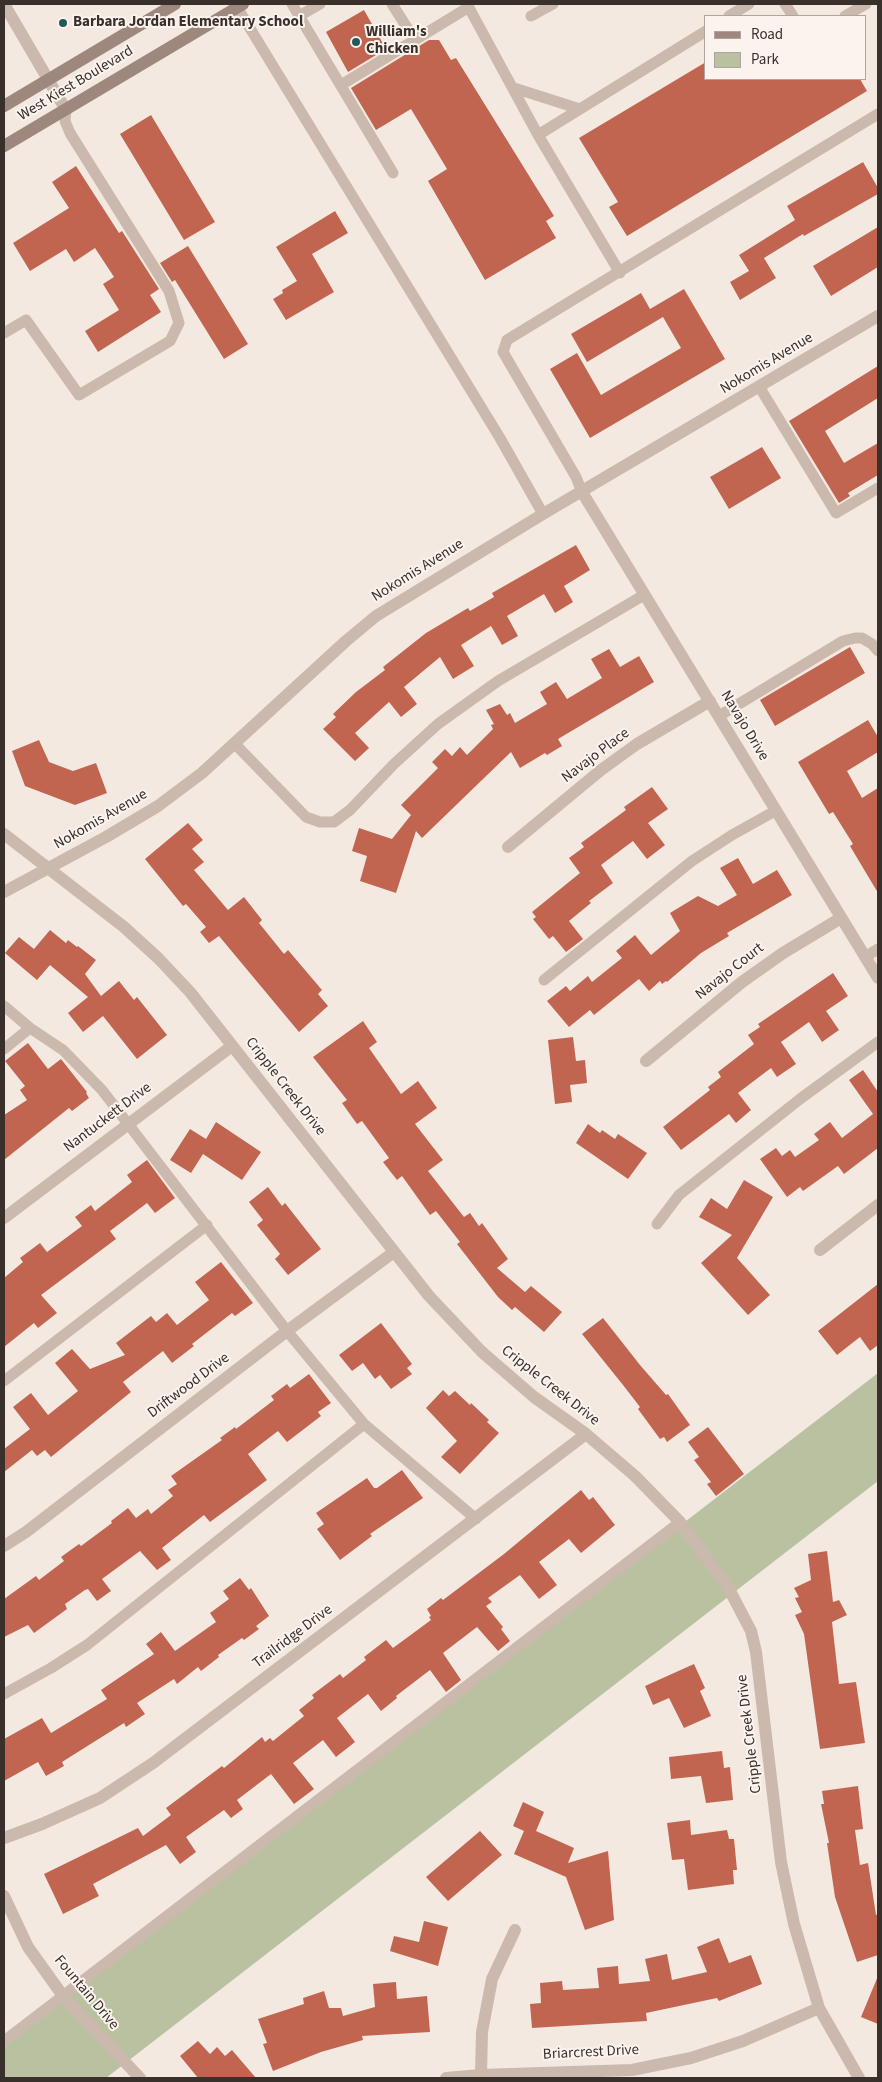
<!DOCTYPE html>
<html>
<head>
<meta charset="utf-8">
<style>
	body { margin:0 }
	#map { position:relative; width:882px; height:2082px; overflow:hidden; background:#f3e9e1; font-family:"Source Sans 3",sans-serif }
	canvas { display:block }
	.frame { position:absolute; inset:0; border:5px solid #392f2b; pointer-events:none }
	.legend { position:absolute; left:704px; top:15px; width:162px; height:65px; box-sizing:border-box; background:#faf3ee; border:1px solid #ada5a0; margin:0; padding:6px 9px; list-style:none; font-size:15px; color:#392f2b }
	.legend li { display:flex; align-items:center; gap:10px; height:25px }
	.legend b { width:25px; border:1px solid #ada5a0 }
</style>
</head>
<body>
<div id="map">
<canvas width="882" height="2082"></canvas>
<div class="frame"></div>
<ul class="legend">
<li><b style="height:6px;background:#9e887e"></b>Road</li>
<li><b style="height:14px;background:#b9c1a1"></b>Park</li>
</ul>
</div>
<script>
const ctx = document.querySelector('canvas').getContext('2d');
ctx.lineJoin = 'round';
function fill(path, color) { ctx.fillStyle = color; ctx.fill(path, 'evenodd'); }
const toPath = rows => new Path2D(rows.map(r => 'M' + r).join(''));
function stroke(path, color, width, dash) { ctx.strokeStyle = color; ctx.lineWidth = width; ctx.lineCap = dash ? 'butt' : 'round'; ctx.setLineDash(dash || []); ctx.stroke(path); }
function label(font, color, halo, rows, align = 'center') {
  ctx.font = font + ' "Source Sans 3",sans-serif'; ctx.lineWidth = 4; ctx.setLineDash([]); ctx.textBaseline = 'middle'; ctx.strokeStyle = halo; ctx.fillStyle = color; for (const [text, x, y, turn = 0] of rows) {
    ctx.save(); ctx.translate(x, y); ctx.rotate((+turn || 0) * Math.PI / 180); ctx.textAlign = isNaN(turn) ? turn : align; if (halo) ctx.strokeText(text, 0, 0); ctx.fillText(text, 0, 0); ctx.restore();
  }
}
fill(toPath([
	[878,1373,878,1481,106,2078,4,2078,4,2047]
]), '#b9c1a1');
fill(toPath([
	[364,10,386,49,348,72,326,32],
	[429,40,439,40,451,60,456,58,554,216,546,221,556,238,485,280,428,181,447,169,411,109,376,130,351,88],
	[706,62,706,79,860,79,867,91,627,236,609,207,618,202,579,138],
	[151,115,215,222,184,240,120,134],
	[863,162,878,188,878,194,804,236,803,234,764,258,776,278,740,300,730,282,749,271,739,255,795,220,787,206],
	[76,166,119,233,122,231,159,289,150,295,161,312,98,352,85,331,119,310,103,284,114,277,95,248,74,262,66,249,30,271,13,243,69,208,52,182],
	[335,211,348,233,312,254,334,292,286,320,273,299,283,293,282,290,297,281,276,247],
	[878,227,878,267,831,296,813,266],
	[188,246,248,344,224,359,175,280,172,282,160,263],
	[684,289,725,359,590,438,550,369,577,353,601,395,681,348,663,317,587,362,571,334,641,293,650,309],
	[878,366,878,398,825,431,844,463,878,443,878,475,848,493,850,496,839,503,789,421],
	[762,447,781,478,729,509,710,477],
	[576,545,590,570,564,586,573,602,555,613,544,594,507,616,518,636,502,645,491,626,461,645,474,666,453,679,440,657,404,687,417,704,401,717,389,702,355,733,369,748,355,761,323,729,336,717,333,714,356,692,385,670,383,667,426,633,468,608,470,611,494,597,492,593],
	[850,647,865,673,775,726,760,700],
	[609,649,620,667,639,656,654,682,558,739,562,746,547,755,545,753,520,768,511,752,422,838,416,831,396,893,360,881,367,856,352,851,359,828,392,839,411,815,401,805,438,768,432,762,445,749,452,756,460,747,467,755,493,729,491,725,494,724,486,710,500,704,507,715,510,713,515,723,547,704,540,692,556,682,567,699,602,678,591,659],
	[868,720,878,737,878,752,847,771,862,798,878,788,878,893,850,846,853,844,833,812,829,814,798,762],
	[39,740,49,762,73,771,96,763,107,793,75,805,25,786,12,751],
	[652,787,668,809,648,823,665,845,647,859,633,841,601,865,613,883,589,901,591,903,569,921,583,939,566,952,553,936,549,939,533,919,536,917,532,912,580,873,569,858,584,847,581,843,626,810,624,807],
	[188,823,203,840,192,849,204,862,194,870,228,910,244,897,262,920,259,923,284,954,288,950,322,990,318,994,328,1006,299,1032,219,936,209,943,200,932,206,927,186,904,183,906,145,859],
	[738,858,753,884,777,870,792,895,727,933,729,936,701,953,667,982,666,981,662,984,660,981,649,991,639,979,594,1015,590,1010,569,1027,547,1001,566,986,570,991,588,976,592,982,622,958,616,951,635,935,651,955,680,931,670,913,698,896,718,906,737,895,720,868],
	[50,930,66,943,68,940,77,947,78,946,96,960,85,974,101,996,119,981,134,1000,137,997,167,1035,137,1059,103,1016,83,1032,68,1013,88,997,50,965,37,980,5,953,19,937,34,949],
	[833,973,848,996,826,1011,839,1030,822,1042,809,1022,781,1042,796,1064,777,1077,771,1068,738,1093,751,1110,736,1123,729,1114,681,1150,663,1127,710,1090,708,1087,721,1077,718,1072,754,1044,748,1035,760,1027,758,1024],
	[363,1021,377,1042,369,1048,401,1094,418,1081,437,1108,415,1124,443,1160,428,1171,464,1217,470,1213,479,1226,482,1223,508,1259,497,1268,525,1292,531,1286,562,1312,544,1332,515,1307,512,1310,498,1297,457,1244,460,1242,436,1211,430,1215,402,1176,397,1180,383,1162,389,1158,362,1121,357,1124,342,1103,347,1100,313,1057],
	[573,1037,576,1061,585,1060,587,1083,570,1085,572,1102,555,1104,548,1040],
	[28,1043,48,1069,61,1059,87,1092,86,1093,89,1098,72,1111,69,1108,4,1160,4,1115,27,1100,20,1090,25,1086,5,1061],
	[863,1070,878,1092,878,1148,844,1174,838,1166,803,1191,800,1187,787,1197,760,1159,776,1148,782,1156,790,1150,795,1157,819,1140,814,1134,830,1122,842,1138,873,1114,849,1080],
	[216,1122,261,1152,242,1180,203,1154,191,1173,170,1160,190,1129,206,1139],
	[588,1124,600,1133,602,1130,615,1139,618,1134,647,1153,628,1179,576,1143],
	[147,1160,175,1198,155,1213,147,1203,110,1231,116,1239,41,1295,57,1313,38,1328,34,1323,4,1347,4,1278,23,1262,20,1258,40,1243,47,1252,82,1226,75,1217,91,1205,95,1211,132,1182,127,1175],
	[744,1180,773,1197,737,1258,770,1295,748,1315,701,1263,732,1235,699,1217,711,1198,727,1209],
	[268,1187,282,1206,285,1203,321,1249,288,1275,275,1259,280,1254,257,1225,263,1220,249,1202],
	[221,1262,253,1303,235,1316,232,1313,192,1344,194,1346,172,1363,163,1351,123,1382,131,1392,51,1457,45,1450,37,1456,32,1450,4,1472,4,1449,30,1429,13,1407,31,1393,48,1415,78,1391,55,1363,72,1349,90,1369,125,1355,116,1343,151,1316,156,1322,167,1313,177,1325,209,1300,195,1282],
	[878,1284,878,1345,870,1351,860,1337,837,1355,818,1331],
	[603,1318,640,1365,666,1395,668,1394,690,1425,667,1442,664,1437,660,1439,638,1409,640,1407,623,1385,582,1334],
	[381,1323,412,1364,407,1368,412,1374,391,1389,380,1375,375,1379,363,1363,352,1371,339,1355],
	[309,1374,331,1403,318,1412,321,1416,287,1442,278,1431,248,1454,267,1480,210,1522,204,1515,162,1548,171,1560,157,1570,140,1551,102,1579,111,1591,97,1601,88,1589,85,1590,65,1604,67,1609,34,1633,28,1625,4,1637,4,1599,36,1576,39,1580,64,1561,61,1557,79,1544,81,1546,112,1523,111,1521,128,1508,136,1518,148,1509,151,1514,173,1496,168,1490,177,1484,171,1476,222,1440,220,1438,235,1427,236,1429,274,1400,271,1396,287,1384,290,1388],
	[443,1390,449,1396,455,1391,470,1405,471,1403,489,1420,487,1422,499,1433,460,1474,441,1457,457,1441,426,1408],
	[708,1427,744,1474,716,1496,707,1484,711,1482,694,1460,699,1457,688,1442],
	[402,1470,423,1498,370,1534,372,1536,340,1560,317,1529,324,1524,316,1513,367,1478,374,1488,377,1488],
	[581,1490,589,1500,593,1497,615,1525,581,1553,569,1539,539,1562,557,1585,539,1599,520,1575,488,1598,492,1602,486,1606,503,1627,501,1629,510,1641,498,1651,477,1627,443,1653,461,1680,446,1692,430,1670,396,1696,397,1698,381,1711,368,1694,337,1718,355,1742,336,1757,323,1740,293,1763,314,1789,294,1804,271,1774,237,1800,243,1809,231,1818,224,1810,186,1837,196,1852,180,1864,166,1845,93,1884,99,1896,63,1914,44,1874,138,1828,143,1836,171,1815,166,1808,222,1766,224,1768,262,1737,265,1742,270,1738,273,1741,304,1716,299,1710,314,1698,312,1695,340,1674,343,1678,366,1660,364,1657,386,1640,393,1648,431,1620,429,1617,431,1616,427,1609,441,1598,443,1600,504,1554],
	[827,1551,833,1602,839,1600,847,1615,832,1622,839,1684,856,1682,865,1743,820,1749,804,1634,795,1615,802,1612,795,1598,799,1597,794,1588,811,1580,808,1554],
	[240,1578,249,1590,251,1588,269,1616,256,1626,259,1629,244,1640,242,1638,218,1655,219,1657,201,1671,198,1667,177,1684,174,1679,137,1703,145,1714,126,1727,124,1723,62,1762,64,1766,46,1776,38,1762,4,1781,4,1739,42,1718,51,1733,107,1699,101,1690,154,1654,146,1644,161,1632,175,1651,216,1622,210,1613,229,1599,223,1591],
	[694,1664,705,1688,700,1691,711,1716,684,1728,669,1698,653,1705,645,1686],
	[722,1751,724,1768,730,1767,733,1800,706,1803,701,1776,671,1779,669,1757],
	[858,1786,863,1829,855,1830,860,1865,868,1863,876,1915,878,1914,878,1955,857,1962,835,1897,827,1843,829,1843,821,1804,824,1804,822,1791],
	[523,1802,544,1812,536,1831,574,1848,568,1863,608,1851,614,1920,585,1930,566,1877,514,1854,524,1831,513,1826],
	[690,1820,691,1835,727,1830,729,1839,734,1839,737,1870,733,1870,734,1884,688,1890,684,1859,672,1860,667,1823],
	[480,1831,502,1855,448,1901,426,1877],
	[424,1921,448,1927,438,1966,390,1951,394,1936,419,1942],
	[719,1938,729,1963,751,1955,762,1984,719,2001,717,1998,646,2013,647,2021,532,2028,530,2004,541,2003,540,1983,562,1981,563,1990,599,1988,597,1968,618,1966,619,1984,650,1981,645,1959,667,1954,672,1980,707,1972,697,1947],
	[878,1976,878,2024,861,2017],
	[396,1982,397,1999,427,1996,430,2032,362,2036,363,2040,321,2052,273,2071,263,2044,267,2043,258,2019,304,2004,303,1998,324,1991,329,2008,341,2008,343,2016,375,2007,373,1984],
	[198,2041,210,2054,217,2047,225,2056,232,2050,256,2078,198,2078,180,2056]
]), '#c16551');
stroke(toPath([
	[292,4,393,173],
	[392,4,415,40],
	[467,4,538,135,706,31],
	[785,4,793,16],
	[237,7,500,438,543,514],
	[299,16,320,4],
	[531,16,553,4],
	[729,16,749,4],
	[845,16,866,4],
	[341,85,469,7],
	[514,88,580,109],
	[538,135,620,273],
	[4,333,26,320,79,395,170,341,179,323,169,291,70,133,65,121,66,110],
	[760,388,836,513,878,488],
	[582,492,576,477,503,352,507,340,878,114],
	[719,716,843,641,855,638,862,638,872,644,878,651],
	[235,744,306,817,320,822,334,822,350,810,394,764,438,724,498,681,644,595],
	[865,957,878,949],
	[544,980,692,861,732,835,775,811],
	[4,1006,30,1028,63,1050,102,1090,287,1331,364,1424,87,1645,51,1668,4,1694],
	[4,1049,30,1028],
	[657,1224,679,1195,800,1099,878,1042],
	[4,1381,207,1225],
	[364,1424,476,1519],
	[4,2041,680,1522]
]), '#cbb9ad', 11);
stroke(toPath([
	[582,492,878,978],
	[4,834,124,927,158,958,190,992,429,1296,482,1352,534,1397,586,1434,635,1476,680,1522,729,1589,751,1631,756,1652,781,1862,794,1924,819,2008,859,2078],
	[508,847,601,770,637,744,710,701],
	[4,892,106,837,158,806,202,773,346,641,376,616,543,514,878,316],
	[646,1061,742,982,783,953,841,918],
	[4,1218,232,1046],
	[820,1250,878,1205],
	[4,1546,26,1532,287,1331,394,1252],
	[4,1838,42,1824,100,1798,153,1763,586,1434],
	[4,1896,28,1947,63,1996,140,2078],
	[481,2075,482,2032,492,1979,515,1930],
	[446,2078,481,2075,632,2070,691,2058,743,2041,819,2008]
]), '#cbb9ad', 12);
stroke(toPath([
	[4,4,66,110]
]), '#cbb9ad', 12);
stroke(toPath([
	[4,106,175,4],
	[4,146,243,4]
]), '#9e887e', 12);
for (const [x, y, r, color] of [
	[63,23,5,"#225959"],
	[356,42,5,"#225959"]
]) { const dot = new Path2D(); dot.arc(x, y, r, 0, 2 * Math.PI); ctx.fillStyle = color; ctx.fill(dot); stroke(dot, '#faf3ee', 2); }
label('bold 15px', '#392f2b', '#faf3ee', [
	["Barbara Jordan Elementary School",73,23],
	["William's",366,33],
	["Chicken",366,50]
], 'left');
label('15px', '#392f2b', '#faf3ee', [
	["West Kiest Boulevard",76,84,-31],
	["Nokomis Avenue",767,364,-31],
	["Nokomis Avenue",418,571,-32],
	["Navajo Drive",744,726,59],
	["Navajo Place",596,756,-37],
	["Nokomis Avenue",101,820,-30],
	["Navajo Court",730,972,-38],
	["Cripple Creek Drive",285,1087,52],
	["Nantuckett Drive",108,1118,-37],
	["Driftwood Drive",189,1386,-37],
	["Cripple Creek Drive",550,1386,38],
	["Trailridge Drive",293,1637,-37],
	["Cripple Creek Drive",750,1734,-97],
	["Fountain Drive",86,1993,50],
	["Briarcrest Drive",591,2053,-3]
]);
</script>
</body>
</html>
